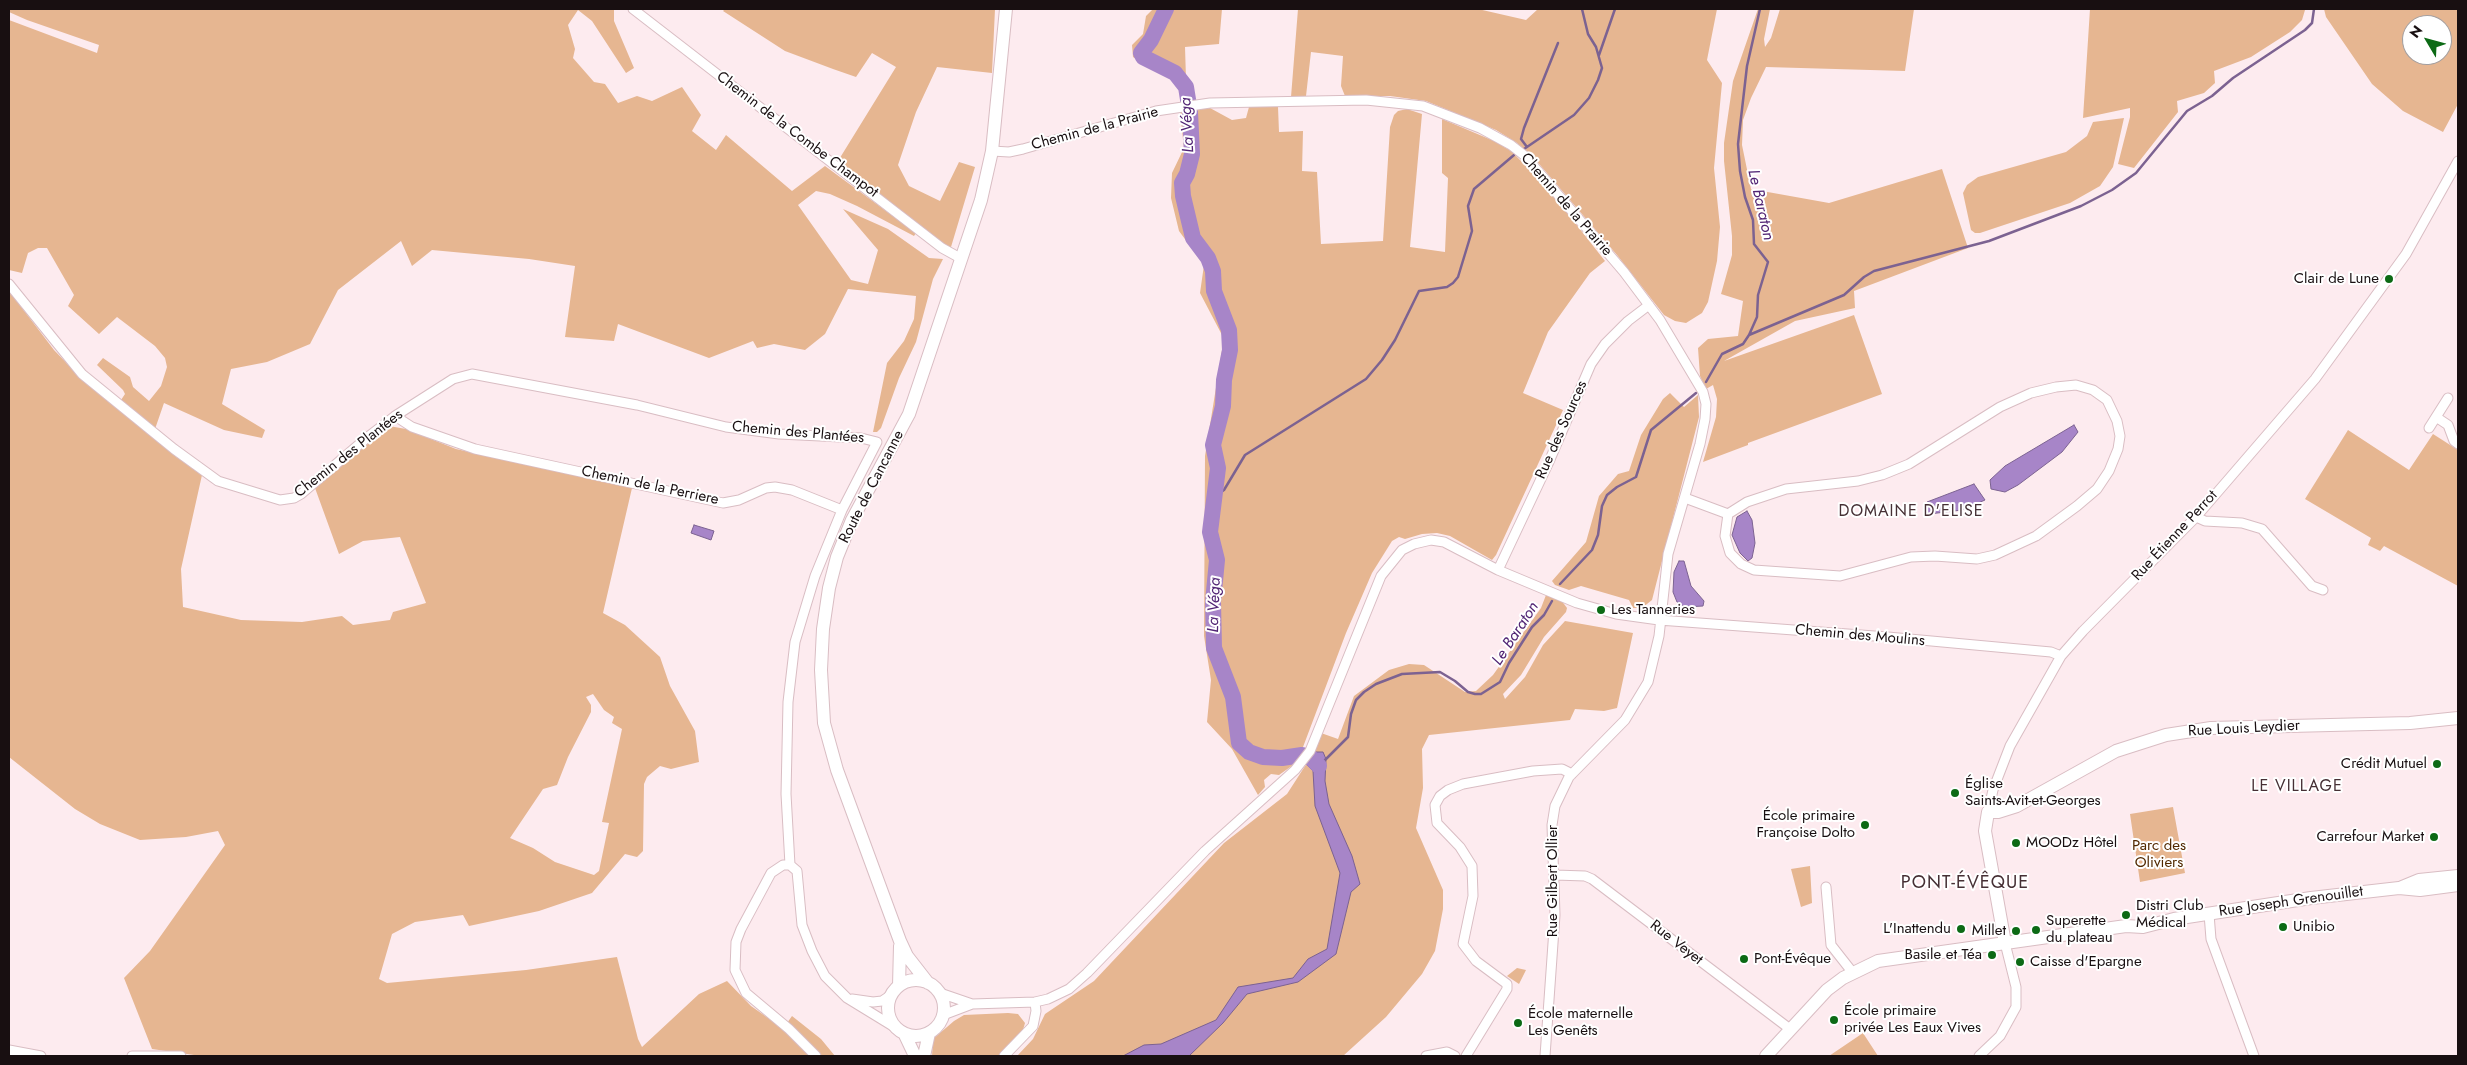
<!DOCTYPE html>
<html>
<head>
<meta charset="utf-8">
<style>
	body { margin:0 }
	#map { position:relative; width:2467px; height:1065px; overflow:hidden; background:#fdebef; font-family:Jost,sans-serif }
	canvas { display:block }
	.frame { position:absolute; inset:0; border:10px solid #180f11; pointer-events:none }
	.north { position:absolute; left:2402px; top:15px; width:50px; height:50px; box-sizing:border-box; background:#fff; border:1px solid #a39fa0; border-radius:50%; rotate:307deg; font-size:14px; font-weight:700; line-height:20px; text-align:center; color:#180f11 }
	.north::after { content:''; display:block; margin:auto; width:18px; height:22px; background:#0c6a15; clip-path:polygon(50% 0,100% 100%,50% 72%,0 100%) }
</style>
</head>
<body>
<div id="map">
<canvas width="2467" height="1065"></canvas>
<div class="frame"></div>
<div class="north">N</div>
</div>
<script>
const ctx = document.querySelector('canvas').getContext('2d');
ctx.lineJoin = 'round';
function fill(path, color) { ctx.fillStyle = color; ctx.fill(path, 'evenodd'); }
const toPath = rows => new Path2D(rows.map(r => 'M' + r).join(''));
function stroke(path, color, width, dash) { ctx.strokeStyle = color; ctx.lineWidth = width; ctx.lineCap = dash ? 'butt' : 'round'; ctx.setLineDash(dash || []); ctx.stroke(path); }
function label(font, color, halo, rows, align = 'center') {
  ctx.font = font + ' Jost,sans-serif'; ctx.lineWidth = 4; ctx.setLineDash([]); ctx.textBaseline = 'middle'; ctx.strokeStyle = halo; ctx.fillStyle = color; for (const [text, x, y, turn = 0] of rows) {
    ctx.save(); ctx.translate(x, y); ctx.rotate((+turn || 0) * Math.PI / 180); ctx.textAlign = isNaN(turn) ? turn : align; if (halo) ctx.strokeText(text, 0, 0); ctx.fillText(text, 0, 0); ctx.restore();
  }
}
fill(toPath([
	[9,9,614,9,614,21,634,68,626,73,592,21,578,10,568,25,575,49,573,58,594,82,605,84,618,103,637,96,652,101,682,87,701,115,692,131,716,150,726,135,792,191,825,166,916,233,914,236,857,206,830,194,816,191,798,205,851,280,868,284,878,250,843,209,888,229,929,258,943,259,933,279,916,342,899,378,881,428,877,432,873,432,887,363,904,341,914,319,916,296,848,289,825,334,805,350,774,344,757,348,753,341,709,358,618,324,614,341,565,337,575,266,529,259,432,250,412,266,401,241,338,290,310,344,267,362,231,369,222,404,265,430,262,438,224,430,164,403,155,429,121,400,125,394,123,390,97,365,103,358,130,377,133,387,149,401,161,386,167,367,165,358,155,346,117,317,99,334,68,306,74,295,47,248,38,248,28,253,22,273,9,270,9,20,97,53,99,45,27,20,9,12],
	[725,9,995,9,992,73,937,67,916,112,898,165,909,186,940,201,959,162,975,167,951,247,947,248,838,161,896,67,872,53,856,77,833,69,785,51,723,11],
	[1153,9,1222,9,1219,44,1185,47,1186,79,1178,70,1156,56,1147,66,1133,57,1132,45,1143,34,1146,16],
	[1298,9,1478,9,1526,20,1538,9,1717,9,1707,60,1722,83,1714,168,1720,227,1717,261,1708,302,1702,313,1686,323,1675,321,1664,315,1617,255,1534,158,1517,143,1496,130,1426,101,1390,96,1345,96,1341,86,1343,56,1311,52,1306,96,1291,97],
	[1758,9,1770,9,1764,39,1765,47,1771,38,1780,9,1914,9,1905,71,1766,67,1751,98,1743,120,1742,145,1751,189,1829,203,1942,169,1968,248,1854,291,1855,308,1795,321,1724,361,1854,315,1882,394,1748,443,1748,445,1703,462,1716,417,1717,399,1713,385,1706,389,1700,376,1698,348,1708,339,1738,336,1743,301,1721,294,1732,255,1732,236,1724,161,1724,143,1733,81],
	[2090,9,2305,9,2305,10,2302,20,2290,32,2251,57,2214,71,2215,83,2204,93,2177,101,2178,112,2134,168,2118,164,2130,117,2130,108,2083,118],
	[2324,9,2458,9,2458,104,2443,132,2403,111,2372,84,2326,17],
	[2412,25,2442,25,2442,55,2412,55],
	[1249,107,1278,107,1279,132,1303,131,1302,171,1317,172,1321,244,1383,241,1390,127,1394,115,1398,111,1407,109,1422,114,1410,247,1445,252,1448,178,1442,173,1442,119,1494,141,1511,151,1546,186,1605,261,1590,273,1548,332,1523,393,1563,410,1496,555,1492,560,1450,536,1437,533,1422,534,1405,539,1399,537,1392,541,1372,573,1346,633,1300,755,1293,765,1279,775,1271,774,1264,780,1265,787,1258,795,1232,749,1207,722,1211,680,1204,636,1205,456,1223,344,1222,335,1200,293,1204,265,1179,231,1171,198,1172,173,1184,148,1180,112,1210,108,1232,120,1246,118],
	[2124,118,2113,167,2100,186,2070,203,1980,233,1975,233,1971,230,1963,193,1967,185,1978,177,2066,152,2087,136,2093,122],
	[9,291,54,350,79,376,175,456,202,475,181,569,183,607,241,620,302,622,342,616,353,625,390,620,393,612,426,603,400,537,363,541,339,554,315,488,389,426,406,429,456,449,632,488,603,613,625,625,660,657,670,686,695,731,699,762,671,769,660,766,647,777,644,784,643,851,637,857,625,854,592,893,539,911,469,926,463,915,415,922,392,934,379,979,387,983,526,970,617,957,638,1039,642,1047,699,994,727,981,751,1006,785,1030,810,1056,201,1056,152,1049,124,978,150,951,225,845,218,831,186,837,140,840,100,824,75,809,9,757],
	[593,694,604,710,614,717,612,723,622,729,602,822,609,823,599,871,594,875,555,862,533,848,510,838,543,789,557,785,568,757,591,712,591,705,586,697],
	[1670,393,1684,407,1698,395,1699,417,1652,600,1642,608,1633,608,1629,600,1581,586,1569,590,1555,585,1552,581,1586,542,1599,496,1618,474,1629,471,1641,435,1663,399],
	[2348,430,2409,470,2433,434,2458,450,2458,586,2384,546,2380,551,2368,545,2371,538,2305,499],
	[1546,595,1561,600,1567,608,1566,612,1544,637,1521,675,1503,694,1505,699,1525,677,1543,645,1565,621,1633,633,1617,708,1604,711,1575,709,1570,720,1429,735,1422,749,1423,788,1416,828,1443,890,1443,909,1435,951,1422,974,1386,1017,1343,1056,1017,1056,1033,1039,1045,1014,1094,981,1224,843,1287,794,1307,763,1321,733,1338,739,1354,696,1389,670,1409,664,1424,665,1465,692,1476,691,1493,675,1541,608],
	[2173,807,2185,873,2140,882,2130,814],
	[1810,866,1812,903,1801,907,1791,869],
	[1517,968,1526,970,1519,984,1507,976],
	[1008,1013,1018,1014,1025,1023,1023,1030,998,1056,932,1056,933,1039,954,1021,964,1015],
	[792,1016,821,1039,835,1056,820,1056,807,1040,787,1023],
	[1863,1033,1878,1056,1829,1056]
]), '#e6b691');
const water = toPath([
	[2074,425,2078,432,2062,452,2018,485,2005,492,1991,489,1990,480,2005,466,2074,425],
	[1974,484,1985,500,1962,510,1929,514,1925,510,1927,502,1974,484],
	[1747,511,1752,520,1755,543,1752,558,1748,561,1740,553,1732,535,1737,517,1747,511],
	[694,525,714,531,711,540,691,533,694,525],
	[1679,561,1684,561,1691,586,1704,601,1703,606,1685,607,1677,602,1673,592,1674,572,1679,561],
	[1314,752,1323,752,1326,759,1325,781,1329,804,1352,856,1360,884,1351,892,1336,954,1298,982,1247,994,1223,1023,1189,1056,1123,1056,1144,1045,1161,1044,1216,1020,1238,987,1293,978,1308,959,1327,949,1340,873,1315,806,1313,771,1305,763,1314,752]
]);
fill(water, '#a785c8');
stroke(water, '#7c6291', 1);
stroke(toPath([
	[1599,55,1615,9],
	[1527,147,1521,139,1524,128,1558,43],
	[1524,149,1574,115,1589,98,1598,80,1602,68,1596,47,1588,34,1582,9],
	[1749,335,1844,295,1864,277,1874,271,1989,241,2081,206,2112,190,2136,173,2187,111,2212,96,2233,78,2305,30,2312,23,2314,9],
	[1706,382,1722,354,1743,344,1749,335,1757,317,1758,295,1768,262,1754,244,1753,220,1745,197,1740,171,1738,144,1747,66,1760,9],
	[1214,497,1224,490,1245,455,1366,379,1382,360,1395,340,1419,291,1447,287,1453,283,1458,277,1472,231,1468,206,1474,189,1514,155],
	[1560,584,1592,550,1598,535,1602,506,1607,495,1617,487,1636,477,1651,430,1696,393],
	[1324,761,1348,737,1351,714,1356,700,1364,692,1376,684,1402,674,1440,672,1455,681,1468,692,1475,694,1481,694,1500,682,1509,663,1532,627,1544,615,1552,601]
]), '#7c6291', 2.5);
stroke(toPath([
	[1166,9,1151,40,1141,53,1143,57,1175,73,1186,87,1190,112,1192,154,1187,174,1182,183,1183,196,1193,238,1208,258,1213,271,1214,291,1229,330,1230,350,1224,380,1223,406,1213,445,1218,468,1210,532,1217,560,1213,602,1214,648,1233,697,1239,743,1249,752,1263,757,1282,758,1302,755,1310,757,1319,766]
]), '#a785c8', 16);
const street = toPath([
	[633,9,942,248,962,259],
	[992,151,1009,152,1023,149,1156,111,1210,103,1366,100,1423,106,1480,128,1511,145,1525,156,1624,272,1660,320,1703,392,1706,404,1705,419,1700,444,1668,554,1659,636,1648,682,1625,720,1569,777,1555,806,1552,825,1555,915,1545,1056],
	[9,284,82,374,174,449,218,481,280,500,294,498,301,494,369,436,395,416,453,379,472,374,637,405,726,427,779,434,861,438,877,442,842,510,815,576,795,642,788,702,786,794,790,865],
	[395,416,412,427,475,449,723,503,739,500,766,488,775,487,792,490,842,510],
	[2436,417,2448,425,2454,441,2458,444],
	[2429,428,2448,398],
	[1685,498,1728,514,1747,502,1786,489,1858,481,1882,475,1909,464,2000,407,2031,393,2056,387,2076,385,2093,390,2107,400,2117,421,2120,436,2118,449,2109,471,2097,489,2077,506,2036,536,1995,555,1977,559,1935,556,1911,557,1840,576,1754,570,1741,564,1730,553,1725,536,1728,514],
	[2196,517,2205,521,2242,523,2262,529,2312,586,2323,590],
	[1498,570,1548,464,1591,364,1605,344,1628,321,1649,305],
	[1988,812,1993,790,2010,746,2061,656,2083,631,2196,517,2315,379,2406,254,2458,161],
	[1555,875,1585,876,1592,879,1790,1029],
	[1826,887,1831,945,1853,973],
	[2209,914,2211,939,2254,1056],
	[940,993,972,1004],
	[852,999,873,1002,882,1001,891,995],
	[943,1015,972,1004,1035,1002,1048,999,1069,989,1087,973,1205,851,1295,770,1310,751,1381,576,1402,550,1414,544,1431,540,1444,542,1498,570,1577,603,1616,614,1659,620,1888,637,2051,652,2061,656],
	[9,1050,41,1056],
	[132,1056,181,1056],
	[816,1056,789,1029,746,993,735,970,736,942,741,929,771,873,783,865,790,865,797,871,802,925,812,951,825,976,847,998,896,1028],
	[1004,1056,1033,1026,1036,1011,1035,1002],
	[1426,1056,1447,1052,1455,1056],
	[1466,1056,1507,989,1507,984,1476,961,1463,944,1473,896,1472,866,1460,847,1437,823,1435,805,1440,796,1448,790,1463,784,1533,771,1562,769,1572,774],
	[1979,1056,2000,1036,2016,1007,2016,987,2005,943]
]);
const secondary = toPath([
	[2402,887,2419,880,2458,876],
	[2005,943,1985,831,1988,812,1998,812,2017,806,2116,751,2166,735,2211,728,2410,723,2458,718],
	'888 1008a28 28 0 1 1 56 0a28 28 0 1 1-56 0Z',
	[928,983,907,956,900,941,837,770,824,723,821,670,823,629,829,588,837,557,852,520,909,414,981,200,992,151,1006,9],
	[899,986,900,946],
	[905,1035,915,1056],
	[924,1056,929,1033],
	[1766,1056,1827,990,1843,978,1878,961,2126,926,2143,927,2174,919,2311,898,2399,888,2420,890,2458,885]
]);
stroke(street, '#d9bdc3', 11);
stroke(secondary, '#d9bdc3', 14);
stroke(street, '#fff', 9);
stroke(secondary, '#fff', 12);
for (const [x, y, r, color] of [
	[2389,279,5,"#0c6a15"],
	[1601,610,5,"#0c6a15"],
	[2437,764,5,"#0c6a15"],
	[1955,793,5,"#0c6a15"],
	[1865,825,5,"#0c6a15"],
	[2434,837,5,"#0c6a15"],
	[2016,843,5,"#0c6a15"],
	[2126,915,5,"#0c6a15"],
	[2283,927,5,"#0c6a15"],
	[1961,929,5,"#0c6a15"],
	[2036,930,5,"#0c6a15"],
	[2016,931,5,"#0c6a15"],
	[1992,955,5,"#0c6a15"],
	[1744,959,5,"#0c6a15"],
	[2020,962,5,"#0c6a15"],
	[1834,1020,5,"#0c6a15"],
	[1518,1023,5,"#0c6a15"]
]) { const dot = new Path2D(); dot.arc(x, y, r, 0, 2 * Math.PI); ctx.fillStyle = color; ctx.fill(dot); stroke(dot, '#fff', 2); }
label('15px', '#180f11', '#fff', [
	["Chemin de la Prairie",1095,129,-15],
	["Chemin de la Combe Champot",797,135,37],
	["Chemin de la Prairie",1566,205,49],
	["Rue des Sources",1562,430,-66],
	["Chemin des Plantées",798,433,5],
	["Chemin des Plantées",349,454,-38],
	["Chemin de la Perriere",650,486,12],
	["Route de Cancanne",872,487,-63],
	["Rue Étienne Perrot",2175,536,-47],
	["Chemin des Moulins",1860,636,5],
	["Rue Louis Leydier",2244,729,-3],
	["Rue Gilbert Ollier",1553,881,-90],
	["Rue Joseph Grenouillet",2291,902,-8],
	["Rue Veyet",1676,943,38]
]);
label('15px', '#180f11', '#fff', [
	["Clair de Lune",2379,279,"right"],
	["Les Tanneries",1611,610],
	["Crédit Mutuel",2427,764,"right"],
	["Église",1965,784],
	["Saints-Avit-et-Georges",1965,801],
	["École primaire",1855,816,"right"],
	["Françoise Dolto",1855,833,"right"],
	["Carrefour Market",2424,837,"right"],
	["MOODz Hôtel",2026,843],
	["Distri Club",2136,906],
	["Médical",2136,923],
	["Superette",2046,921],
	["du plateau",2046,938],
	["Unibio",2293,927],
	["L'Inattendu",1951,929,"right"],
	["Millet",2006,931,"right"],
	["Basile et Téa",1982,955,"right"],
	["Pont-Évêque",1754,959],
	["Caisse d'Epargne",2030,962],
	["École primaire",1844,1011],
	["privée Les Eaux Vives",1844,1028],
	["École maternelle",1528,1014],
	["Les Genêts",1528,1031]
], 'left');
label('15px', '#522900', '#fff', [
	["Parc des",2159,846],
	["Oliviers",2159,863]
]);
label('italic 16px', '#512474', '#fff', [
	["La Véga",1188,125,-93],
	["Le Baraton",1760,205,77],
	["La Véga",1215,605,-88],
	["Le Baraton",1516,634,-57]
]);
ctx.letterSpacing = '1px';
label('16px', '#463035', '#fff', [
	["DOMAINE D'ELISE",1911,512],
	["LE VILLAGE",2297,787]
]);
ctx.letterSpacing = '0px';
ctx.letterSpacing = '1px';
label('18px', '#463035', '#fff', [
	["PONT-ÉVÊQUE",1965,884]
]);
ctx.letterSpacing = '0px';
</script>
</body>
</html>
